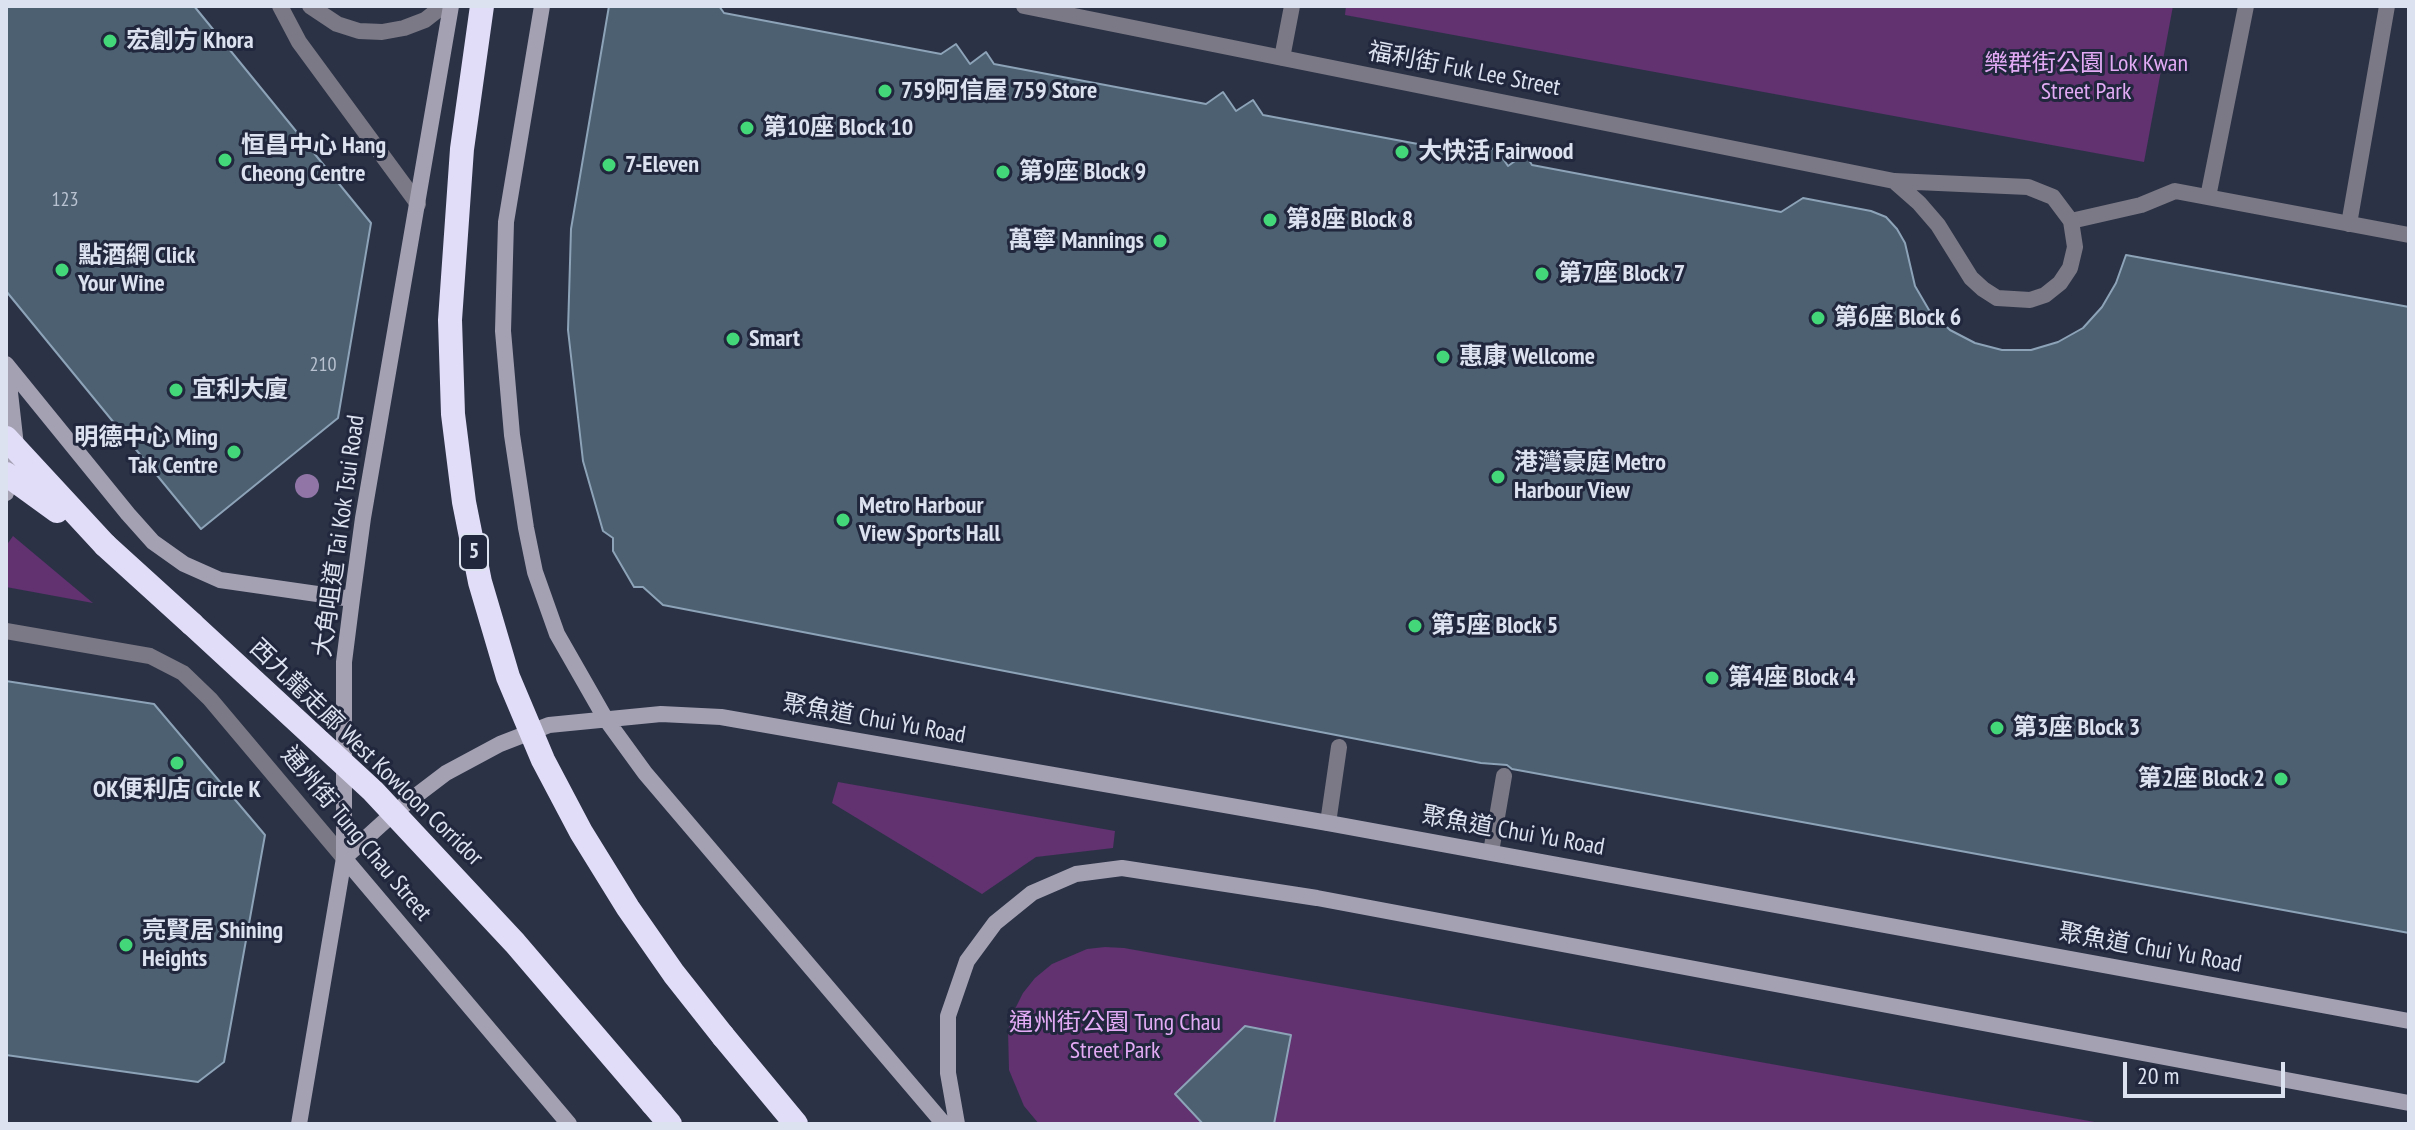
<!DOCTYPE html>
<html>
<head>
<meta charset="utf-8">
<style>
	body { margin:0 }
	#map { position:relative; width:2415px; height:1130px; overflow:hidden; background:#2b3246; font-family:"PT Sans Narrow",sans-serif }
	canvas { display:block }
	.frame { position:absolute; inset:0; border:8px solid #dde2f0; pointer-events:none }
	.scale { position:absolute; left:2123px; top:1062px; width:162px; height:36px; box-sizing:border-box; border:4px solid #dde2f0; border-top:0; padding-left:10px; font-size:24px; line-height:28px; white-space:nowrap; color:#dde2f0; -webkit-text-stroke:6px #21273c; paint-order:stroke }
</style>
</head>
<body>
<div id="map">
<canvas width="2415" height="1130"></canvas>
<div class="frame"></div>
<div class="scale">20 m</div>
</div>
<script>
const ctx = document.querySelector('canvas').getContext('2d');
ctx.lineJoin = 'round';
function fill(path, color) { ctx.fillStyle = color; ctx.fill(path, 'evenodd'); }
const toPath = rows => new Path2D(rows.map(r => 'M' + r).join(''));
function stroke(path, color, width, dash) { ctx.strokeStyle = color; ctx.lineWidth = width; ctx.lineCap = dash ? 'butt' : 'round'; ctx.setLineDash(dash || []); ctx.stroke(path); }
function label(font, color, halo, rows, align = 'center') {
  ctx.font = font + ' "PT Sans Narrow","Noto Sans TC",sans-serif'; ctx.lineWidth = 6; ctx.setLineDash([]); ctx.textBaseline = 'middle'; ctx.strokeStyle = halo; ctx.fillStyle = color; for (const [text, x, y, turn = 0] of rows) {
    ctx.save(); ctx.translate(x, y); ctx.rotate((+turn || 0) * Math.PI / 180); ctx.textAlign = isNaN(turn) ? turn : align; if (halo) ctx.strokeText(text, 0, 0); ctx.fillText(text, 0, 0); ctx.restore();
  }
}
fill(toPath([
	[1346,6,2173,6,2144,162,1345,15],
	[13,536,93,603,6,587,6,546],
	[838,782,1115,831,1113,848,1036,857,982,894,832,803],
	[1105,947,1124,948,2106,1124,1039,1124,1024,1106,1009,1070,1008,1030,1014,1011,1023,993,1035,978,1052,964,1087,949]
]), '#613170');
const building = toPath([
	[6,6,194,6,371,223,338,418,201,529,6,291,6,6],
	[609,6,719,6,724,13,941,54,956,44,970,64,986,52,994,64,1206,104,1223,92,1236,111,1253,100,1263,115,1482,156,1495,147,1508,166,1525,154,1532,165,1781,212,1803,198,1871,211,1886,217,1897,229,1905,243,1915,286,1929,310,1950,330,1975,343,2002,350,2031,350,2058,342,2083,328,2102,307,2116,283,2126,255,2409,307,2409,933,1512,769,1507,765,1481,763,663,605,643,587,634,587,613,551,613,538,603,531,583,461,568,330,571,229,609,6],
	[6,681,154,704,265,835,224,1062,198,1082,6,1055,6,681],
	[1245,1026,1291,1035,1274,1124,1203,1124,1175,1094,1245,1026]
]);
fill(building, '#4c6072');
stroke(building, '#8da3b7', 2);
stroke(toPath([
	[2208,197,2246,6],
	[2071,221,2141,205,2175,191,2409,235],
	[2349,224,2387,6],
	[1491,852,1504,776]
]), '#7b7985', 16);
stroke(toPath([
	[280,6,299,42,418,204],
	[310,6,337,24,359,31,382,32,404,28,425,20,443,6],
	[1024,6,1894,181,2028,187,2053,197,2071,221,2075,247,2070,268,2060,283,2045,295,2030,300,1997,298,1983,289,1971,278,1938,225,1919,203,1894,181],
	[1282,58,1292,6],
	[6,631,150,656,183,673,210,699,344,858],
	[1328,823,1339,747]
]), '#7b7985', 16);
stroke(toPath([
	[542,6,506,222,503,331,512,435,526,528,535,572,557,634,605,718,645,773,944,1124],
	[6,364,128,514,153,542,184,564,220,580,352,599],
	[6,493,16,446,7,366],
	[344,858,396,811,446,773,500,744,549,725,661,714,721,717,1328,823,2409,1021],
	[344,858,569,1124],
	[299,1124,344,858,344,662,352,599,363,518,451,6],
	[957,1124,948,1073,948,1016,967,961,995,923,1032,893,1076,874,1122,868,1317,898,2409,1103]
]), '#a4a1b3', 16);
stroke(toPath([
	[105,545,192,624],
	[723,1036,796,1124],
	[652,1103,670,1124]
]), '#e1dcf8', 24);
stroke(toPath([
	[482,6,462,149,450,320,453,414,464,502,480,582,508,677,543,760,581,832,628,908,674,974,723,1036],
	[6,438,105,545],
	[6,474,57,511],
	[192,624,373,791,515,943,652,1103]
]), '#e1dcf8', 24);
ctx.fillStyle = '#9075a6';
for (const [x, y] of [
	[307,486]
]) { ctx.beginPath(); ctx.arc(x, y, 12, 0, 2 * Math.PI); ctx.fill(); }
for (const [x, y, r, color] of [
	[110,41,8,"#44d77a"],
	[885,91,8,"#44d77a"],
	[747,128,8,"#44d77a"],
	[1402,152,8,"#44d77a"],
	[225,160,8,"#44d77a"],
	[609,165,8,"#44d77a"],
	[1003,172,8,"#44d77a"],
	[1270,220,8,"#44d77a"],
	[1160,241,8,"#44d77a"],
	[62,270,8,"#44d77a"],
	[1542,274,8,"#44d77a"],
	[1818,318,8,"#44d77a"],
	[733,339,8,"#44d77a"],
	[1443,357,8,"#44d77a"],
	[176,390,8,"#44d77a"],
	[234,452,8,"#44d77a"],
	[1498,477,8,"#44d77a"],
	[843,520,8,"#44d77a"],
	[1415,626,8,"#44d77a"],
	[1712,678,8,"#44d77a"],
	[1997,728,8,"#44d77a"],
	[177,763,8,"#44d77a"],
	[2281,779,8,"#44d77a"],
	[126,945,8,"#44d77a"]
]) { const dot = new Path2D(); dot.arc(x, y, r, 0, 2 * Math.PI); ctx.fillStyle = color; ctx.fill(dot); stroke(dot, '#21273c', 3); }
label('20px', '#b9c2d0', null, [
	["123",65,200],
	["210",323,365]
]);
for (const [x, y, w] of [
	[474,552,28]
]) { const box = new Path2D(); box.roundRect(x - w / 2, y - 18, w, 36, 6); ctx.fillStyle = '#21273c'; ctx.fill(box); stroke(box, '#dde2f0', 2); }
label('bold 22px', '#dde2f0', null, [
	["5",474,552]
]);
label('bold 24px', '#dde2f0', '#21273c', [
	["宏創方 Khora",126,41],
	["759阿信屋 759 Store",901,91],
	["第10座 Block 10",763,128],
	["恒昌中心 Hang",241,146],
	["Cheong Centre",241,174],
	["大快活 Fairwood",1418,152],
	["7-Eleven",625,165],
	["第9座 Block 9",1019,172],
	["第8座 Block 8",1286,220],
	["萬寧 Mannings",1144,241,"right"],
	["點酒網 Click",78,256],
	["Your Wine",78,284],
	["第7座 Block 7",1558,274],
	["第6座 Block 6",1834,318],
	["Smart",749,339],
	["惠康 Wellcome",1459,357],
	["宜利大廈",192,390],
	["明德中心 Ming",218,438,"right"],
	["Tak Centre",218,466,"right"],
	["港灣豪庭 Metro",1514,463],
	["Harbour View",1514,491],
	["Metro Harbour",859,506],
	["View Sports Hall",859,534],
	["第5座 Block 5",1431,626],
	["第4座 Block 4",1728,678],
	["第3座 Block 3",2013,728],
	["第2座 Block 2",2265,779,"right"],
	["OK便利店 Circle K",177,790,"center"],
	["亮賢居 Shining",142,931],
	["Heights",142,959]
], 'left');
label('24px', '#e3abf5', '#21273c', [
	["樂群街公園 Lok Kwan",2086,64],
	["Street Park",2086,92],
	["通州街公園 Tung Chau",1115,1023],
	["Street Park",1115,1051]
]);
label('24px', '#dde2f0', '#21273c', [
	["福利街 Fuk Lee Street",1464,70,11],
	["大角咀道 Tai Kok Tsui Road",340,536,-82],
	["聚魚道 Chui Yu Road",874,720,10],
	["西九龍走廊 West Kowloon Corridor",366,753,44],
	["聚魚道 Chui Yu Road",1513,832,10],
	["通州街 Tung Chau Street",356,834,50],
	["聚魚道 Chui Yu Road",2150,949,10]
]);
</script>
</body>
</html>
